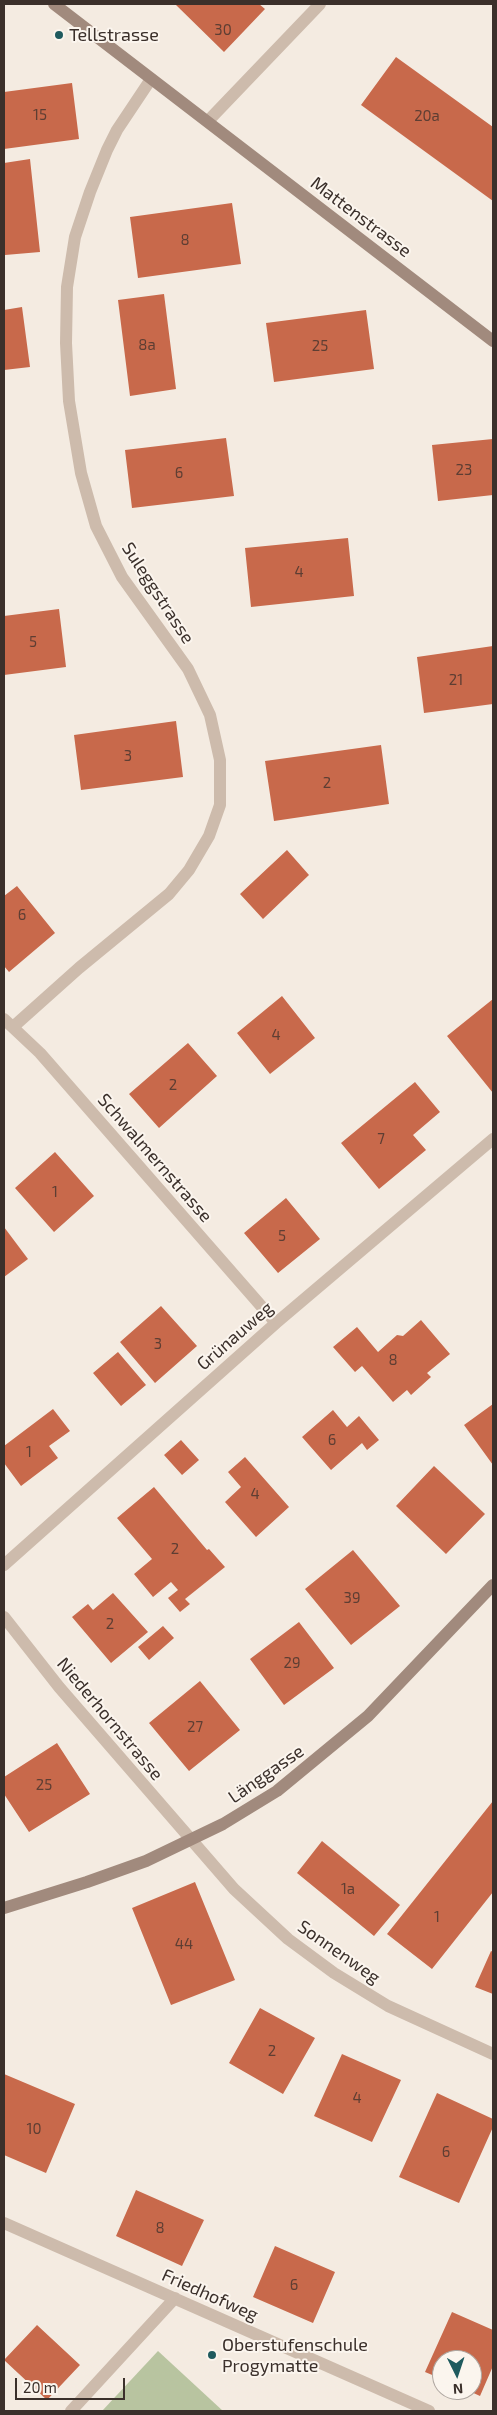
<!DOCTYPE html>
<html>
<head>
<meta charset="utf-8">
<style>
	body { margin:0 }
	#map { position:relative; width:497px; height:2415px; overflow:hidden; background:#f4ebe1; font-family:"Exo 2",sans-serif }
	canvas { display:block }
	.frame { position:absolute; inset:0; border:5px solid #3b302b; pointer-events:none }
	.north { position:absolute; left:432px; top:2350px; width:50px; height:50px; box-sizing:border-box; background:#fbf5ee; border:1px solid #aea6a0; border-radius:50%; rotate:176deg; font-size:14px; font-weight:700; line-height:20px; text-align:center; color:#3b302b }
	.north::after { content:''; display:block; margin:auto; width:18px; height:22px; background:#1f5a5e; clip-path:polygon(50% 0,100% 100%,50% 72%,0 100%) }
	.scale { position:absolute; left:15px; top:2378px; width:110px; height:22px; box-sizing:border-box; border:2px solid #3b302b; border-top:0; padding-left:6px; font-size:15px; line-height:18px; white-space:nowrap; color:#3b302b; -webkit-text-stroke:4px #fbf5ee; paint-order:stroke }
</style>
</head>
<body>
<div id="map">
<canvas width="497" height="2415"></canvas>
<div class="frame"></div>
<div class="north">N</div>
<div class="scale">20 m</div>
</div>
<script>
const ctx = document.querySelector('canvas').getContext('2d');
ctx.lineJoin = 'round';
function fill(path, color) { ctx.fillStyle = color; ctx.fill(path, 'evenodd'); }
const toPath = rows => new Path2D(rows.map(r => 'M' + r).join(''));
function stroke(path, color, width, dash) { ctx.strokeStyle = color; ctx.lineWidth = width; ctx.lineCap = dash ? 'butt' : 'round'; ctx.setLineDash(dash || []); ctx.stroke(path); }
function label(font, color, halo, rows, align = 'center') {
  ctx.font = font + ' "Exo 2",sans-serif'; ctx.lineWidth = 4; ctx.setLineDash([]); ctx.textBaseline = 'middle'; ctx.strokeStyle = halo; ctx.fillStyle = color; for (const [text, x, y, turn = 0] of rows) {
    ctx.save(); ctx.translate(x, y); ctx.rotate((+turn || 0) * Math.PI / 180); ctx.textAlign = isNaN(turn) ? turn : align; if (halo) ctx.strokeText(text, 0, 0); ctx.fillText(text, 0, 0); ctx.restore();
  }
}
fill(toPath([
	[158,2351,223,2411,102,2411]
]), '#b8c4a0');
fill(toPath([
	[178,4,259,4,265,9,224,52,176,5],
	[396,57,493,127,493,201,361,105],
	[72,83,79,139,4,149,4,92],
	[30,159,40,252,5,255,4,163],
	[232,203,241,264,138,278,130,217],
	[164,294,176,389,130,396,118,300],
	[22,307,30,367,4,370,4,310],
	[366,310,374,369,274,382,266,323],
	[226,438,234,496,132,508,125,450],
	[493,439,493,495,438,501,432,445],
	[348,538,354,596,251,607,245,548],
	[59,609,66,667,4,675,4,616],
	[493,646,493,704,424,713,417,657],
	[176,721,183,777,81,790,74,735],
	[381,745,389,804,274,821,265,761],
	[287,850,309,875,263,919,240,894],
	[17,886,55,933,9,972,4,966,4,896],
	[282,996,315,1038,270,1074,237,1033],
	[493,999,493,1093,447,1036],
	[188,1043,217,1076,159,1128,129,1094],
	[415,1082,440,1112,413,1135,426,1150,379,1189,341,1143],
	[55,1152,94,1196,54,1232,15,1188],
	[286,1198,320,1239,278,1273,244,1233],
	[4,1227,28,1259,4,1277],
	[161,1306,197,1346,155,1383,120,1342],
	[421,1320,450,1354,427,1373,431,1377,411,1395,407,1390,393,1402,362,1366,355,1372,333,1347,357,1327,378,1352,397,1335,403,1336],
	[118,1352,146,1385,121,1406,93,1373],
	[493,1404,493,1465,464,1425],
	[53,1409,70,1431,49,1446,58,1458,21,1486,4,1463,4,1446],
	[333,1410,347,1427,359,1416,379,1440,367,1450,362,1443,331,1470,302,1437],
	[181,1440,199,1460,182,1475,164,1455],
	[245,1457,289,1507,256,1537,225,1502,241,1487,228,1472],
	[434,1466,485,1514,446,1554,396,1506],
	[154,1487,207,1550,209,1549,225,1567,185,1599,190,1604,180,1612,168,1598,178,1590,171,1582,153,1597,134,1574,152,1559,117,1518],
	[353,1550,400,1606,351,1645,305,1589],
	[113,1593,148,1632,111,1663,72,1617,88,1604,93,1610],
	[299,1622,334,1668,284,1705,250,1659],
	[163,1626,174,1638,149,1660,138,1647],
	[200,1681,240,1730,189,1771,149,1723],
	[57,1743,90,1794,29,1832,4,1794,4,1777],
	[493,1801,493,1892,432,1969,387,1934],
	[322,1841,400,1905,374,1936,297,1873],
	[195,1882,235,1980,171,2005,132,1908],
	[491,1951,493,1952,493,1994,475,1987],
	[260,2008,315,2038,283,2094,229,2063],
	[342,2054,401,2080,372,2142,314,2116],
	[4,2074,75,2104,46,2173,4,2155],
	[437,2093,493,2119,493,2127,459,2203,399,2177],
	[136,2190,204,2220,182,2266,116,2236],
	[275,2246,335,2272,313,2323,253,2297],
	[452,2312,493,2330,493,2366,480,2396,467,2390,472,2390,472,2360,442,2360,442,2379,425,2372],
	[37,2325,80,2365,47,2400,4,2360]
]), '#c8694b');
stroke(toPath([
	[208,121,320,4],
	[4,1019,40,1053,276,1323],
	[13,1027,79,968,169,894,189,870,209,836,220,805,220,760,210,715,188,669,122,577,96,526,81,473,69,401,66,343,67,287,75,237,90,192,107,150,117,130,151,79],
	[4,1565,276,1323,493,1139],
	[4,1617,59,1687,234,1889,288,1939,334,1973,388,2006,493,2054],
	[4,2223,429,2411],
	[71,2411,175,2298]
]), '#cdbbac', 12);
stroke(toPath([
	[54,4,493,341],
	[4,1908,87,1882,146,1861,223,1824,277,1791,368,1716,493,1585]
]), '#a18a7d', 12);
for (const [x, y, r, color] of [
	[59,35,5,"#1f5a5e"],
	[212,2355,5,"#1f5a5e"]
]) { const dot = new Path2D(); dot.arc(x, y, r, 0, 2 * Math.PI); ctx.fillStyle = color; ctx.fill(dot); stroke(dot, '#fbf5ee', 2); }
label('15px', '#5e3e33', null, [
	["30",223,30],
	["15",40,115],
	["20a",427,116],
	["8",185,240],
	["8a",147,345],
	["25",320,346],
	["23",464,470],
	["6",179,473],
	["4",299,572],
	["5",33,642],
	["21",456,680],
	["3",128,756],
	["2",327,783],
	["6",22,915],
	["4",276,1035],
	["2",173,1085],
	["7",381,1139],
	["1",55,1192],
	["5",282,1236],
	["3",158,1344],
	["8",393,1360],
	["6",332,1440],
	["1",29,1452],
	["4",255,1494],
	["2",175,1549],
	["39",352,1598],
	["2",110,1624],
	["29",292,1663],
	["27",195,1727],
	["25",44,1785],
	["1a",348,1889],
	["1",437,1917],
	["44",184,1944],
	["2",272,2051],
	["4",357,2098],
	["10",34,2129],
	["6",446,2152],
	["8",160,2228],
	["6",294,2285]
]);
label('18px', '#3b302b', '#fbf5ee', [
	["Tellstrasse",69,35],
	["Oberstufenschule",222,2345],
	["Progymatte",222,2366]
], 'left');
label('18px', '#3b302b', '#fbf5ee', [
	["Mattenstrasse",361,217,37],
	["Suleggstrasse",158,593,57],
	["Schwalmernstrasse",155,1158,49],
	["Grünauweg",235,1336,-41],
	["Niederhornstrasse",110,1719,50],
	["Länggasse",266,1774,-35],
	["Sonnenweg",339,1952,35],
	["Friedhofweg",210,2295,24]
]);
</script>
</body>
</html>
